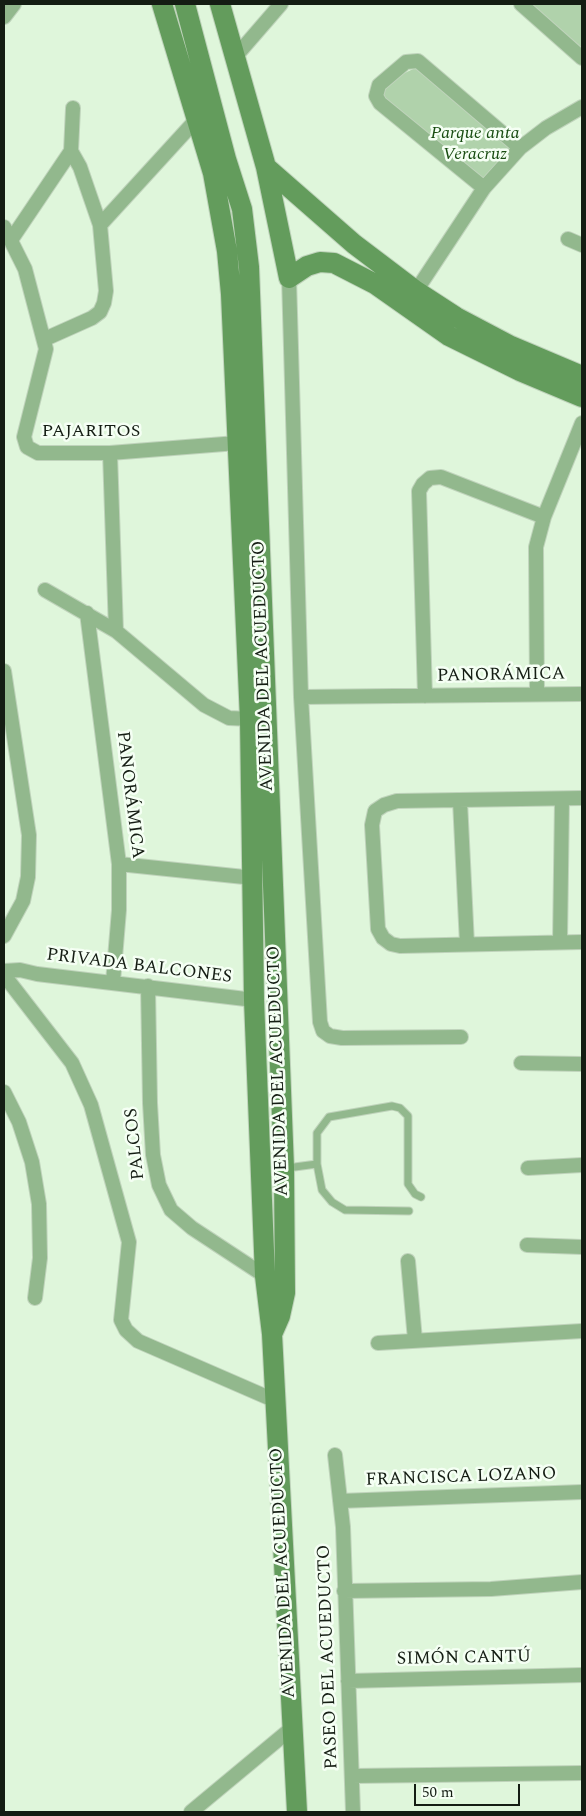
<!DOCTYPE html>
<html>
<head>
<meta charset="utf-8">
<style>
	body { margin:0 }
	#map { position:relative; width:586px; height:1816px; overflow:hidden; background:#dff6db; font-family:Spectral,serif }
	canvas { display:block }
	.frame { position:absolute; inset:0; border:5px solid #141d13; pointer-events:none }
	.scale { position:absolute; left:414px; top:1784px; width:106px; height:22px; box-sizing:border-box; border:2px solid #141d13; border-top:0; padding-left:6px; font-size:15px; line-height:18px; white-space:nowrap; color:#141d13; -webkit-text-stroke:4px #f5fff4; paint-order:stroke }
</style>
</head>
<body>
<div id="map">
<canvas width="586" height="1816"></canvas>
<div class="frame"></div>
<div class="scale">50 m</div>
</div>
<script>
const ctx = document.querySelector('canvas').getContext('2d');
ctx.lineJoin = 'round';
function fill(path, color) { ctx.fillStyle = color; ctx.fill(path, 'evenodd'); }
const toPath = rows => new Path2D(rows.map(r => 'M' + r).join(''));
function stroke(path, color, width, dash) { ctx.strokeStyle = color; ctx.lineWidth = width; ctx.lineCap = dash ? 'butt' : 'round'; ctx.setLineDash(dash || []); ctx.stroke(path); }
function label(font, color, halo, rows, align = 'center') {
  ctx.font = font + ' Spectral,serif'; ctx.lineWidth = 5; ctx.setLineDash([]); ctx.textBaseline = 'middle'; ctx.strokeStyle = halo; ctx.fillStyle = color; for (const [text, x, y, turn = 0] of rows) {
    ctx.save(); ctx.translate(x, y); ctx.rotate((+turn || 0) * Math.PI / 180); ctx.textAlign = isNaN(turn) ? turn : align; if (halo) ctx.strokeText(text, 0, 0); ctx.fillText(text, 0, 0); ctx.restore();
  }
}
fill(toPath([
	[522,4,582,4,582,58],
	[424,64,520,148,484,188,376,90,379,85]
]), '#b0d2ab');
const lane = toPath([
	[317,1164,322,1190,332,1202,345,1210,409,1211],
	[287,1168,317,1164,317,1133,329,1117,392,1106,400,1108,408,1116,408,1184,415,1194,421,1197]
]);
const street = toPath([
	[521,4,582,58],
	[4,17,14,4],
	[236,56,281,4],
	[484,188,380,103,376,96,379,85,406,62,418,61,520,148],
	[100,225,196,120],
	[4,227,25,269,46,349,24,437,27,447,38,453,110,453,237,443],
	[568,239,582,245],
	[11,240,71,151,73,108],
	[289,278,301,697,320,1022,323,1031,330,1036,342,1038,461,1037],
	[416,291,484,188,520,148,546,128,582,107],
	[45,339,92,318,100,312,104,303,106,291,100,225,80,167,71,151],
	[110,453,116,631],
	[45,590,116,631,204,705,229,718,250,719],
	[87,613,119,864,119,910,113,982],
	[4,671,29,835,28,877,23,901,4,936],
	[537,694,536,547,544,517,582,423],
	[425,696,419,491,423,484,430,478,441,477,544,517],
	[301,697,582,694],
	[582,798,397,801,384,805,375,811,372,825,378,929,383,938,391,944,400,946,582,942],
	[460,801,467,944],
	[119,864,254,878],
	[560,942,562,799],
	[4,971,20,970,37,974,254,1000],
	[4,975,72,1063,91,1105,129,1242,121,1320,126,1330,138,1341,276,1401],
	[148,986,150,1103,153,1155,159,1185,171,1210,192,1228,265,1276],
	[521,1063,582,1064],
	[4,1092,19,1122,32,1162,39,1204,40,1258,35,1298],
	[528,1168,582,1165],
	[527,1245,582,1247],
	[408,1261,415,1340],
	[378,1343,582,1331],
	[335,1455,343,1527,353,1812],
	[340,1501,582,1492],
	[344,1591,491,1589,582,1582],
	[348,1681,582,1675],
	[352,1776,582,1773],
	[191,1812,292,1728]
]);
const secondary = toPath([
	[162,4,213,173,227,251,231,294,250,719,254,1000,265,1276,272,1334,297,1812],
	[185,4,226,159,242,209,249,267,284,1168,285,1293,280,1316,273,1332],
	[220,4,266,167,289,278,307,266,320,262,334,263,375,284,449,336,520,371,582,397],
	[266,167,354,244,416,291,456,317,511,346,582,376]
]);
stroke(lane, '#bfd3bb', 9);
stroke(street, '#bfd3bb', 16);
stroke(secondary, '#bfd3bb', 22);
stroke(lane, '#92b88d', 7);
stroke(street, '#92b88d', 14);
stroke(secondary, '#639c5c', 20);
label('italic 18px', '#174c10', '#f5fff4', [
	["Parque anta",475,134],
	["Veracruz",475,155]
]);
label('18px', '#141d13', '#f5fff4', [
	["PAJARITOS",91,432],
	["AVENIDA DEL ACUEDUCTO",264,666,-92],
	["PANORÁMICA",501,676,-1],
	["PANORÁMICA",129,795,83],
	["PRIVADA BALCONES",139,967,7],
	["AVENIDA DEL ACUEDUCTO",279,1071,-92],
	["PALCOS",136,1144,-96],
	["FRANCISCA LOZANO",461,1478,-2],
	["AVENIDA DEL ACUEDUCTO",284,1573,-93],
	["PASEO DEL ACUEDUCTO",329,1657,-92],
	["SIMÓN CANTÚ",464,1659,-1]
]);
</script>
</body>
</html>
